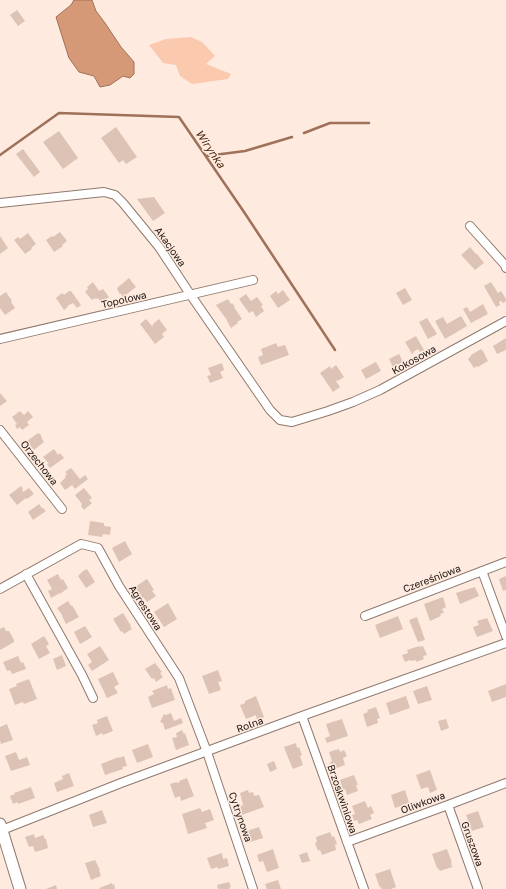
<!DOCTYPE html>
<html>
<head>
<meta charset="utf-8">
<style>
	body { margin:0 }
	canvas { display:block; background:#feeadf }
</style>
</head>
<body>
<canvas width="506" height="889"></canvas>
<script>
const ctx = document.querySelector('canvas').getContext('2d');
ctx.lineJoin = 'round';
function fill(path, color) { ctx.fillStyle = color; ctx.fill(path, 'evenodd'); }
const toPath = rows => new Path2D(rows.map(r => 'M' + r).join(''));
function stroke(path, color, width, dash) { ctx.strokeStyle = color; ctx.lineWidth = width; ctx.lineCap = dash ? 'butt' : 'round'; ctx.setLineDash(dash || []); ctx.stroke(path); }
function label(font, color, halo, rows, align = 'center') {
  ctx.font = font + ' "Golos Text",sans-serif'; ctx.lineWidth = 3; ctx.setLineDash([]); ctx.textBaseline = 'middle'; ctx.strokeStyle = halo; ctx.fillStyle = color; for (const [text, x, y, turn = 0] of rows) {
    ctx.save(); ctx.translate(x, y); ctx.rotate((+turn || 0) * Math.PI / 180); ctx.textAlign = isNaN(turn) ? turn : align; if (halo) ctx.strokeText(text, 0, 0); ctx.fillText(text, 0, 0); ctx.restore();
  }
}
fill(toPath([
	[191,37,202,42,215,56,206,64,231,74,228,79,192,84,180,76,176,65,163,63,149,45,166,39]
]), '#fac9ae');
const water = toPath([
	[74,0,92,0,96,11,105,23,121,47,134,62,134,74,130,78,123,76,110,85,100,87,94,76,79,72,69,58,56,17,71,5,74,0]
]);
fill(water, '#d69977');
stroke(water, '#9e7158', 1);
stroke(toPath([
	[304,133,330,123,369,123],
	[0,155,59,113,179,117,244,212,335,350],
	[206,156,245,151,292,137]
]), '#9e7158', 2.5);
fill(toPath([
	[17,10,25,21,18,26,10,15],
	[116,127,137,157,126,164,123,160,119,163,101,138],
	[59,131,78,158,63,169,43,142],
	[23,149,40,172,34,177,16,154],
	[154,197,165,213,153,221,137,199],
	[60,232,67,241,62,245,63,246,54,252,46,240,52,236,53,237],
	[28,233,36,244,31,248,32,249,25,254,14,240,18,237,20,239],
	[0,236,8,248,0,254],
	[470,247,476,254,477,254,484,263,475,270,461,255],
	[129,278,136,287,123,297,121,294,119,293,117,288],
	[93,282,99,291,103,289,109,297,101,303,98,298,96,299,95,298,92,300,85,292,88,289,87,287],
	[491,282,498,293,501,291,506,299,506,301,503,303,501,301,499,302,500,305,496,307,484,286],
	[405,288,412,300,403,305,396,293],
	[283,290,290,300,278,308,270,296,276,291,278,294],
	[69,291,71,291,81,305,77,308,73,303,67,306,68,307,64,310,56,298,62,293,64,295],
	[6,292,12,301,11,302,15,308,5,315,0,308,0,296],
	[246,294,251,301,257,297,263,305,261,306,264,311,256,317,253,311,249,313,239,299],
	[228,299,231,304,232,303,235,307,234,307,242,319,237,322,238,323,231,328,227,321,227,320,224,316,216,305],
	[483,304,488,314,471,323,463,309,467,307,470,312],
	[461,316,467,326,445,339,435,321,443,317,447,324],
	[427,318,437,334,428,339,419,322],
	[146,319,152,326,153,325,153,324,159,319,167,330,162,334,164,337,155,344,140,324],
	[416,336,424,350,420,352,418,349,413,352,414,353,412,354,405,342],
	[506,338,506,350,497,354,493,346],
	[276,343,278,347,285,345,289,355,261,365,258,357,263,355,261,349],
	[481,349,483,351,488,361,478,367,477,366,474,368,468,359,471,356,471,355],
	[399,354,403,362,393,367,389,359],
	[376,362,381,371,366,379,361,370],
	[222,363,224,370,220,372,223,378,210,383,207,376,211,375,208,368],
	[336,365,344,377,338,381,338,380,336,381,340,387,333,392,320,373,330,366,331,369],
	[0,393,7,401,0,406],
	[20,411,24,415,28,411,33,417,27,422,29,425,22,430,20,427,17,429,15,425,17,424,12,417],
	[38,433,41,435,42,439,44,442,34,450,27,441],
	[54,449,58,455,60,453,64,458,50,468,47,464,49,464,43,457],
	[71,468,80,479,85,475,88,479,75,489,72,485,65,490,60,483,66,477,65,476,67,474,65,472],
	[21,486,23,489,22,490,23,492,29,488,34,494,27,499,26,498,17,505,9,495],
	[84,488,92,498,89,500,92,503,84,510,81,506,82,504,75,495],
	[39,504,42,508,43,508,46,511,33,520,28,512],
	[90,521,104,523,104,526,111,527,110,535,103,534,102,537,88,535],
	[125,541,132,554,119,562,112,548],
	[87,569,95,582,86,588,78,576,83,571],
	[58,574,61,580,63,579,68,588,60,594,60,593,51,598,48,591,52,589,47,580],
	[506,576,506,590,503,591,499,579],
	[147,579,154,590,152,591,156,596,147,602,143,597,142,598,135,587],
	[475,587,479,596,460,604,456,593],
	[443,597,446,607,442,609,444,613,440,614,441,616,430,621,424,604],
	[68,601,71,606,72,605,79,617,66,624,62,616,62,615,57,608],
	[168,603,177,619,164,627,154,612],
	[123,613,131,626,130,626,132,629,124,634,122,631,121,632,113,619],
	[398,616,403,629,380,638,375,625],
	[417,617,425,640,418,642,409,620],
	[487,618,493,631,477,637,473,627,479,625,477,621],
	[85,626,92,637,80,644,74,632],
	[4,627,6,631,9,631,14,640,14,642,0,650,0,629],
	[44,636,49,644,46,646,50,653,39,659,31,644],
	[100,646,109,660,92,671,88,665,92,662,87,654],
	[419,646,420,647,423,646,427,655,423,656,424,659,416,662,416,660,411,661,410,660,405,662,402,655,408,653,407,650],
	[62,655,66,666,57,670,53,659],
	[18,656,21,663,23,662,26,669,12,674,10,670,7,671,3,662],
	[155,663,162,672,160,673,163,677,156,682,154,678,152,679,145,669],
	[218,670,222,681,218,682,221,690,209,694,202,676],
	[113,672,119,684,114,687,118,693,107,698,98,679],
	[29,679,37,699,24,704,23,702,15,705,9,689,17,686,16,684],
	[506,684,506,697,492,702,488,691],
	[167,685,168,689,171,688,175,700,152,708,148,697,154,694,152,691],
	[427,686,432,700,418,704,413,691],
	[256,696,264,717,257,720,256,715,246,719,240,705,245,703,245,701],
	[406,696,410,708,390,715,386,703],
	[376,707,380,718,377,719,378,723,367,727,363,714,368,712,367,710],
	[171,713,174,721,181,718,183,723,165,730,163,723,160,722,164,714,166,715],
	[107,716,113,731,103,735,102,733,96,736,92,725,98,723,97,720],
	[342,719,348,736,327,743,325,738,330,736,326,724],
	[446,719,449,728,441,731,438,721],
	[7,724,13,740,1,744,0,741,0,727],
	[182,730,184,734,185,733,189,745,176,750,172,738,177,737,176,733],
	[296,743,297,748,299,747,302,755,300,756,303,765,293,769,291,765,284,747],
	[148,744,153,757,137,763,132,750],
	[339,749,340,752,344,750,347,756,343,758,345,765,334,769,334,767,332,768,330,762,332,761,329,752],
	[16,752,19,760,27,757,30,765,11,771,5,756],
	[124,756,127,766,122,767,123,769,105,775,101,764,119,757,119,758],
	[274,761,277,769,270,772,267,764],
	[430,770,437,790,430,793,428,787,421,789,416,775],
	[69,773,74,786,57,792,54,783,63,779,62,776],
	[354,775,358,785,356,785,358,791,347,795,345,789,343,790,340,780],
	[187,778,194,796,181,801,180,796,175,798,170,784,177,782,177,783,180,782,179,781],
	[31,787,35,798,18,804,18,802,13,804,10,796,15,794,14,793],
	[248,790,249,793,253,792,254,796,259,795,264,807,242,815,239,807,243,805,240,793],
	[405,790,409,803,395,808,391,795],
	[365,801,368,808,371,806,374,813,370,815,372,819,359,824,357,820,354,821,352,815,355,814,352,806],
	[200,808,202,812,210,809,214,820,205,823,207,828,188,834,182,814],
	[102,810,107,823,93,827,89,815],
	[478,811,484,827,472,831,466,815],
	[259,827,263,838,247,843,244,832],
	[330,832,332,837,334,836,337,844,335,845,336,850,322,855,320,850,318,851,315,843,317,842,316,837],
	[34,834,35,838,43,835,45,839,46,839,48,848,35,852,33,846,29,847,25,837],
	[273,849,279,868,267,872,263,861,259,862,257,855],
	[447,849,452,863,451,863,452,867,440,871,438,868,437,868,432,854],
	[307,852,310,861,302,863,299,855],
	[222,853,223,859,227,858,229,866,218,869,218,867,211,869,207,858],
	[95,860,100,870,99,870,101,876,91,880,85,863],
	[390,869,396,887,391,889,382,889,381,887,380,888,375,874],
	[278,880,281,889,267,889,265,884],
	[229,882,231,887,229,888,230,889,218,889,217,885],
	[112,883,112,885,114,884,115,889,100,889,99,888],
	[56,885,57,889,46,889]
]), '#dcc3b6');
const street = toPath([
	[0,203,104,192,115,195,123,203,159,247,190,294,270,410,280,420,292,422,328,411,353,402,380,390,506,321],
	[470,226,505,265,506,268],
	[0,339,253,280],
	[0,430,62,509],
	[482,571,506,636],
	[26,574,82,675,93,698],
	[0,589,81,544,98,548,119,586,179,678,207,752,253,889],
	[365,616,506,562],
	[302,716,364,889],
	[448,805,478,889],
	[2,830,121,783,302,716,506,643],
	[347,842,448,805,506,783]
]);
const secondary = toPath([
	[0,824,20,889]
]);
stroke(street, '#8f796d', 10);
stroke(secondary, '#8f796d', 13);
stroke(street, '#fff', 8);
stroke(secondary, '#fff', 11);
label('10px', '#1c140f', '#feeadf', [
	["Akacjowa",170,247,55],
	["Topolowa",124,300,-13],
	["Kokosowa",414,360,-29],
	["Orzechowa",39,463,52],
	["Czereśniowa",432,579,-21],
	["Agrestowa",145,608,57],
	["Rolna",250,725,-20],
	["Brzoskwiniowa",342,799,71],
	["Oliwkowa",423,803,-20],
	["Cytrynowa",240,817,71],
	["Gruszowa",472,844,70]
]);
label('italic 11px', '#4c240b', '#feeadf', [
	["Wirynka",210,149,56]
]);
</script>
</body>
</html>
